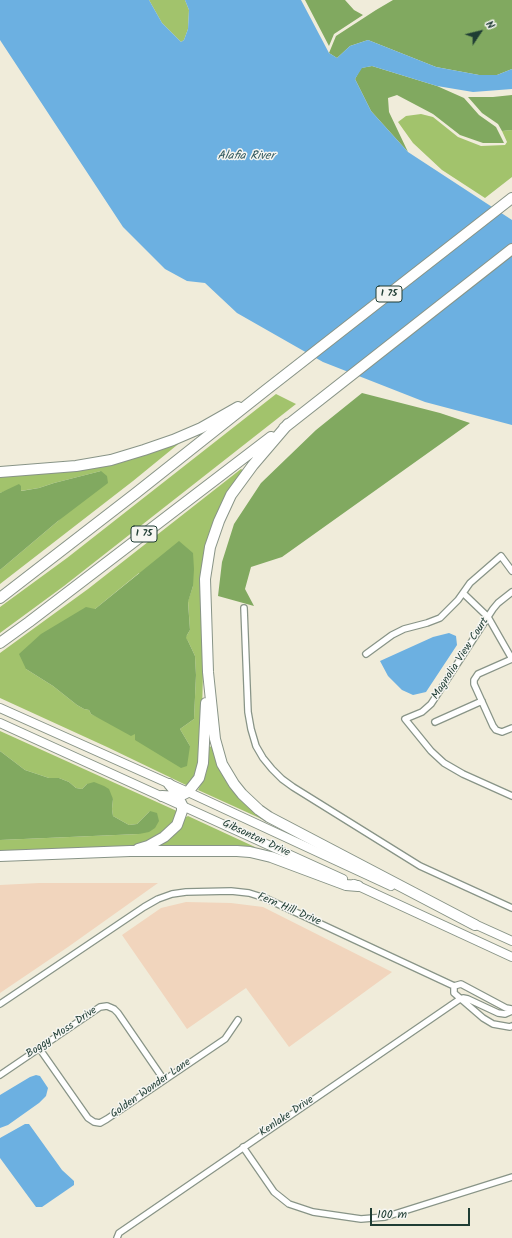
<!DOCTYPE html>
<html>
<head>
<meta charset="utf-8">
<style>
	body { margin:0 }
	#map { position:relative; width:512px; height:1238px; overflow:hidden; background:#f0ecda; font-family:Kalam,sans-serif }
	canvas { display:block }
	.north { position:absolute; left:460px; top:12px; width:40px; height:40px; -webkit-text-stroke:3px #f6f6f2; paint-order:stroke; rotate:55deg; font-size:11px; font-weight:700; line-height:16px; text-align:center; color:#1f3d34 }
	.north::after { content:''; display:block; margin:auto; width:14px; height:18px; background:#1f3d34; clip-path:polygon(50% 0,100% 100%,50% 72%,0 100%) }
	.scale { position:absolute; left:370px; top:1208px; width:100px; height:18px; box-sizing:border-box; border:2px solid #1f3d34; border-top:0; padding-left:5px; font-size:12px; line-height:14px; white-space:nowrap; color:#1f3d34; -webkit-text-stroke:3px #f6f6f2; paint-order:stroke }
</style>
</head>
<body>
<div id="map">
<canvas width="512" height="1238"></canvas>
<div class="north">N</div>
<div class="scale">100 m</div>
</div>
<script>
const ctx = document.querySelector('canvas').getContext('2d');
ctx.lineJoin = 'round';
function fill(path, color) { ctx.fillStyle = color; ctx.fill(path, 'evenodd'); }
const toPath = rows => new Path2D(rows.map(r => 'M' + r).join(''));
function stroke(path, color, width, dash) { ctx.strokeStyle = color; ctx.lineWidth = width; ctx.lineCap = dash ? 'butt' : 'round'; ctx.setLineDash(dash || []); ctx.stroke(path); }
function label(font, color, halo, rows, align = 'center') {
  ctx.font = font + ' Kalam,sans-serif'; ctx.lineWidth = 3; ctx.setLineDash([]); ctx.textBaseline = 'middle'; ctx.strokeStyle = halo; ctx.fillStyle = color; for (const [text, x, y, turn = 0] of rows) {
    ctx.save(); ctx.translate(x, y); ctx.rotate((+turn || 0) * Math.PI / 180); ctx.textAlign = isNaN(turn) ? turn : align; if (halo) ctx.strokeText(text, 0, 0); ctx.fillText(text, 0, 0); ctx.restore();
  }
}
fill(toPath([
	[39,883,158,883,68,947,0,993,0,885],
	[186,902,231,903,263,907,392,972,289,1047,246,988,187,1029,122,935,161,908]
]), '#f1d5bd');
fill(toPath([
	[149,0,185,0,189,10,188,29,184,40,181,42,162,23],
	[421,114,433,117,458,137,481,146,505,145,507,142,502,131,512,130,512,177,485,198,442,170,413,143,398,122,406,116],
	[276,394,296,404,64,586,0,633,0,607,67,558],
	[182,441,133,481,0,584,0,570,58,521,101,471,54,483,39,488,20,491,21,486,0,493,0,475,61,469],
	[241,469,244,471,211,537,203,672,201,756,199,768,191,784,186,785,107,747,0,698,0,653,88,589],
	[139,573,193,586,188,601,190,630,187,635,185,638,188,641,195,656,196,675,194,719,180,729,190,746,135,734,91,714,89,710,84,709,77,705,53,686,26,669,95,609],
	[0,731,179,812,178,817,160,836,135,846,116,848,0,853,0,840,139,834,150,811,137,824,129,825,113,816,112,809,113,799,87,784,82,789,76,788,69,782,59,778,49,778,25,770,0,751],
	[208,746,212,747,214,755,265,819,264,820,198,790,206,774],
	[188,816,255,847,256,850,154,848,181,826,186,817]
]), '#a2c36c');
fill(toPath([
	[305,0,345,0,354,10,363,15,334,34,329,46],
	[393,0,512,0,512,69,497,75,479,75,436,67,368,40,350,46,337,58,329,53,336,36,376,10],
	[372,66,437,86,464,98,479,115,496,127,504,143,483,143,460,135,433,114,397,95,388,98,389,112,408,152,371,111,355,79,361,68],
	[512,95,512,130,502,131,498,124,482,113,468,97,493,97],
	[362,393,440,413,470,423,282,557,251,567,245,589,254,606,218,596,222,562,234,524,261,483,316,430],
	[101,471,107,476,108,483,58,521,0,570,0,493,19,484,21,486,21,491,39,488,54,483],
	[179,541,193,553,194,569,193,586,188,602,190,630,187,635,186,638,188,641,195,656,196,675,194,719,180,729,190,746,187,766,181,768,135,740,135,734,131,736,91,714,89,710,84,709,77,705,53,686,26,669,19,654,41,634,86,607,95,609],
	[0,751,25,770,49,778,59,778,69,782,76,788,82,789,87,784,94,782,104,786,109,789,113,799,112,809,113,816,129,825,137,824,150,811,157,813,159,821,155,828,149,832,139,834,0,840]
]), '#81a960');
fill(toPath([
	[0,0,149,0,162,23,181,42,184,40,188,29,189,10,185,0,301,0,329,53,337,58,350,46,368,40,436,67,479,75,497,75,512,69,512,89,473,92,437,86,372,66,362,68,355,79,371,111,408,152,512,220,512,425,425,402,323,362,237,313,205,283,187,281,165,269,123,227,0,40],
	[449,633,456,636,457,645,426,692,413,695,402,690,388,676,380,661,433,637],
	[36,1075,40,1076,48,1088,46,1096,39,1103,8,1125,0,1128,0,1095,30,1077],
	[25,1124,29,1124,62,1170,74,1181,74,1185,42,1207,36,1207,0,1158,0,1138]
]), '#6cb0e1');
const street = toPath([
	[512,592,498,603,493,609,431,704,422,712,405,719,431,751,444,763,463,774,512,796],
	[463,593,488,617,512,659],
	[244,608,248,712,251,729,256,746,263,758,272,769,282,779,293,787,420,866,512,908],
	[366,654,392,635,404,629,427,623,440,618,458,600,470,583,501,556,512,571],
	[512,659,478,674,474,680,474,684,493,726,496,730,502,732,512,728],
	[435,722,482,701],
	[454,986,454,993,483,1018,493,1024,510,1027,512,1026],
	[0,1004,144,907,158,899,172,894,186,892,231,891,249,893,265,898,454,986,461,984,506,1008,512,1009],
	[39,1048,88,1118,94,1122,100,1123,107,1119,225,1039,238,1020],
	[0,1075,100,1007,107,1006,114,1009,118,1013,164,1080],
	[243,1147,274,1192,289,1204,313,1212,361,1219,385,1217,512,1177],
	[117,1238,119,1233,460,999,463,998,468,999,498,1013,505,1014,512,1011]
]);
const secondary = toPath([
	[0,708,188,792,391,886],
	[0,723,343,879],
	[354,884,512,957],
	[470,922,512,941]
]);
const highway = toPath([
	[288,424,253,465,231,495,219,521,210,547,205,579,208,672,215,739,222,764,234,784,242,794,259,810,269,817,475,925],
	[284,428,512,249],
	[0,472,76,466,111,460,144,450,173,440,201,428,238,407],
	[0,598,136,493,266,390,512,198],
	[0,643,29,622,271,437],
	[162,796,178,797,188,792,199,778,203,763,206,703],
	[138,849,148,846,164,837,177,825,182,811,182,805,175,791,169,784],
	[0,856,130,851,237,851,250,852,271,857,346,885,358,886]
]);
stroke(street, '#889487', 8);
stroke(secondary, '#889487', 10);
stroke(highway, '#889487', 12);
stroke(street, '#fff', 5.5);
stroke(secondary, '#fff', 8);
stroke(highway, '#fff', 10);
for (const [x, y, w] of [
	[389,294,26],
	[144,534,26]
]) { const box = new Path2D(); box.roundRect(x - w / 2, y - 8, w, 16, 3); ctx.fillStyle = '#f6f6f2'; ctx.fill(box); stroke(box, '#1f3d34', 1); }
label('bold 10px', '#1f3d34', null, [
	["I 75",389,294],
	["I 75",144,534]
]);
label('11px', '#1f3d34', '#f6f6f2', [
	["Magnolia View Court",461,659,-57],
	["Gibsonton Drive",256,839,25],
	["Fern Hill Drive",289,910,23],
	["Boggy Moss Drive",62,1033,-34],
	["Golden Wonder Lane",151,1089,-35],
	["Kenlake Drive",287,1117,-34]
]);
label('italic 12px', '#325a5f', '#f6f6f2', [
	["Alafia River",246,157]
]);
</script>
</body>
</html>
